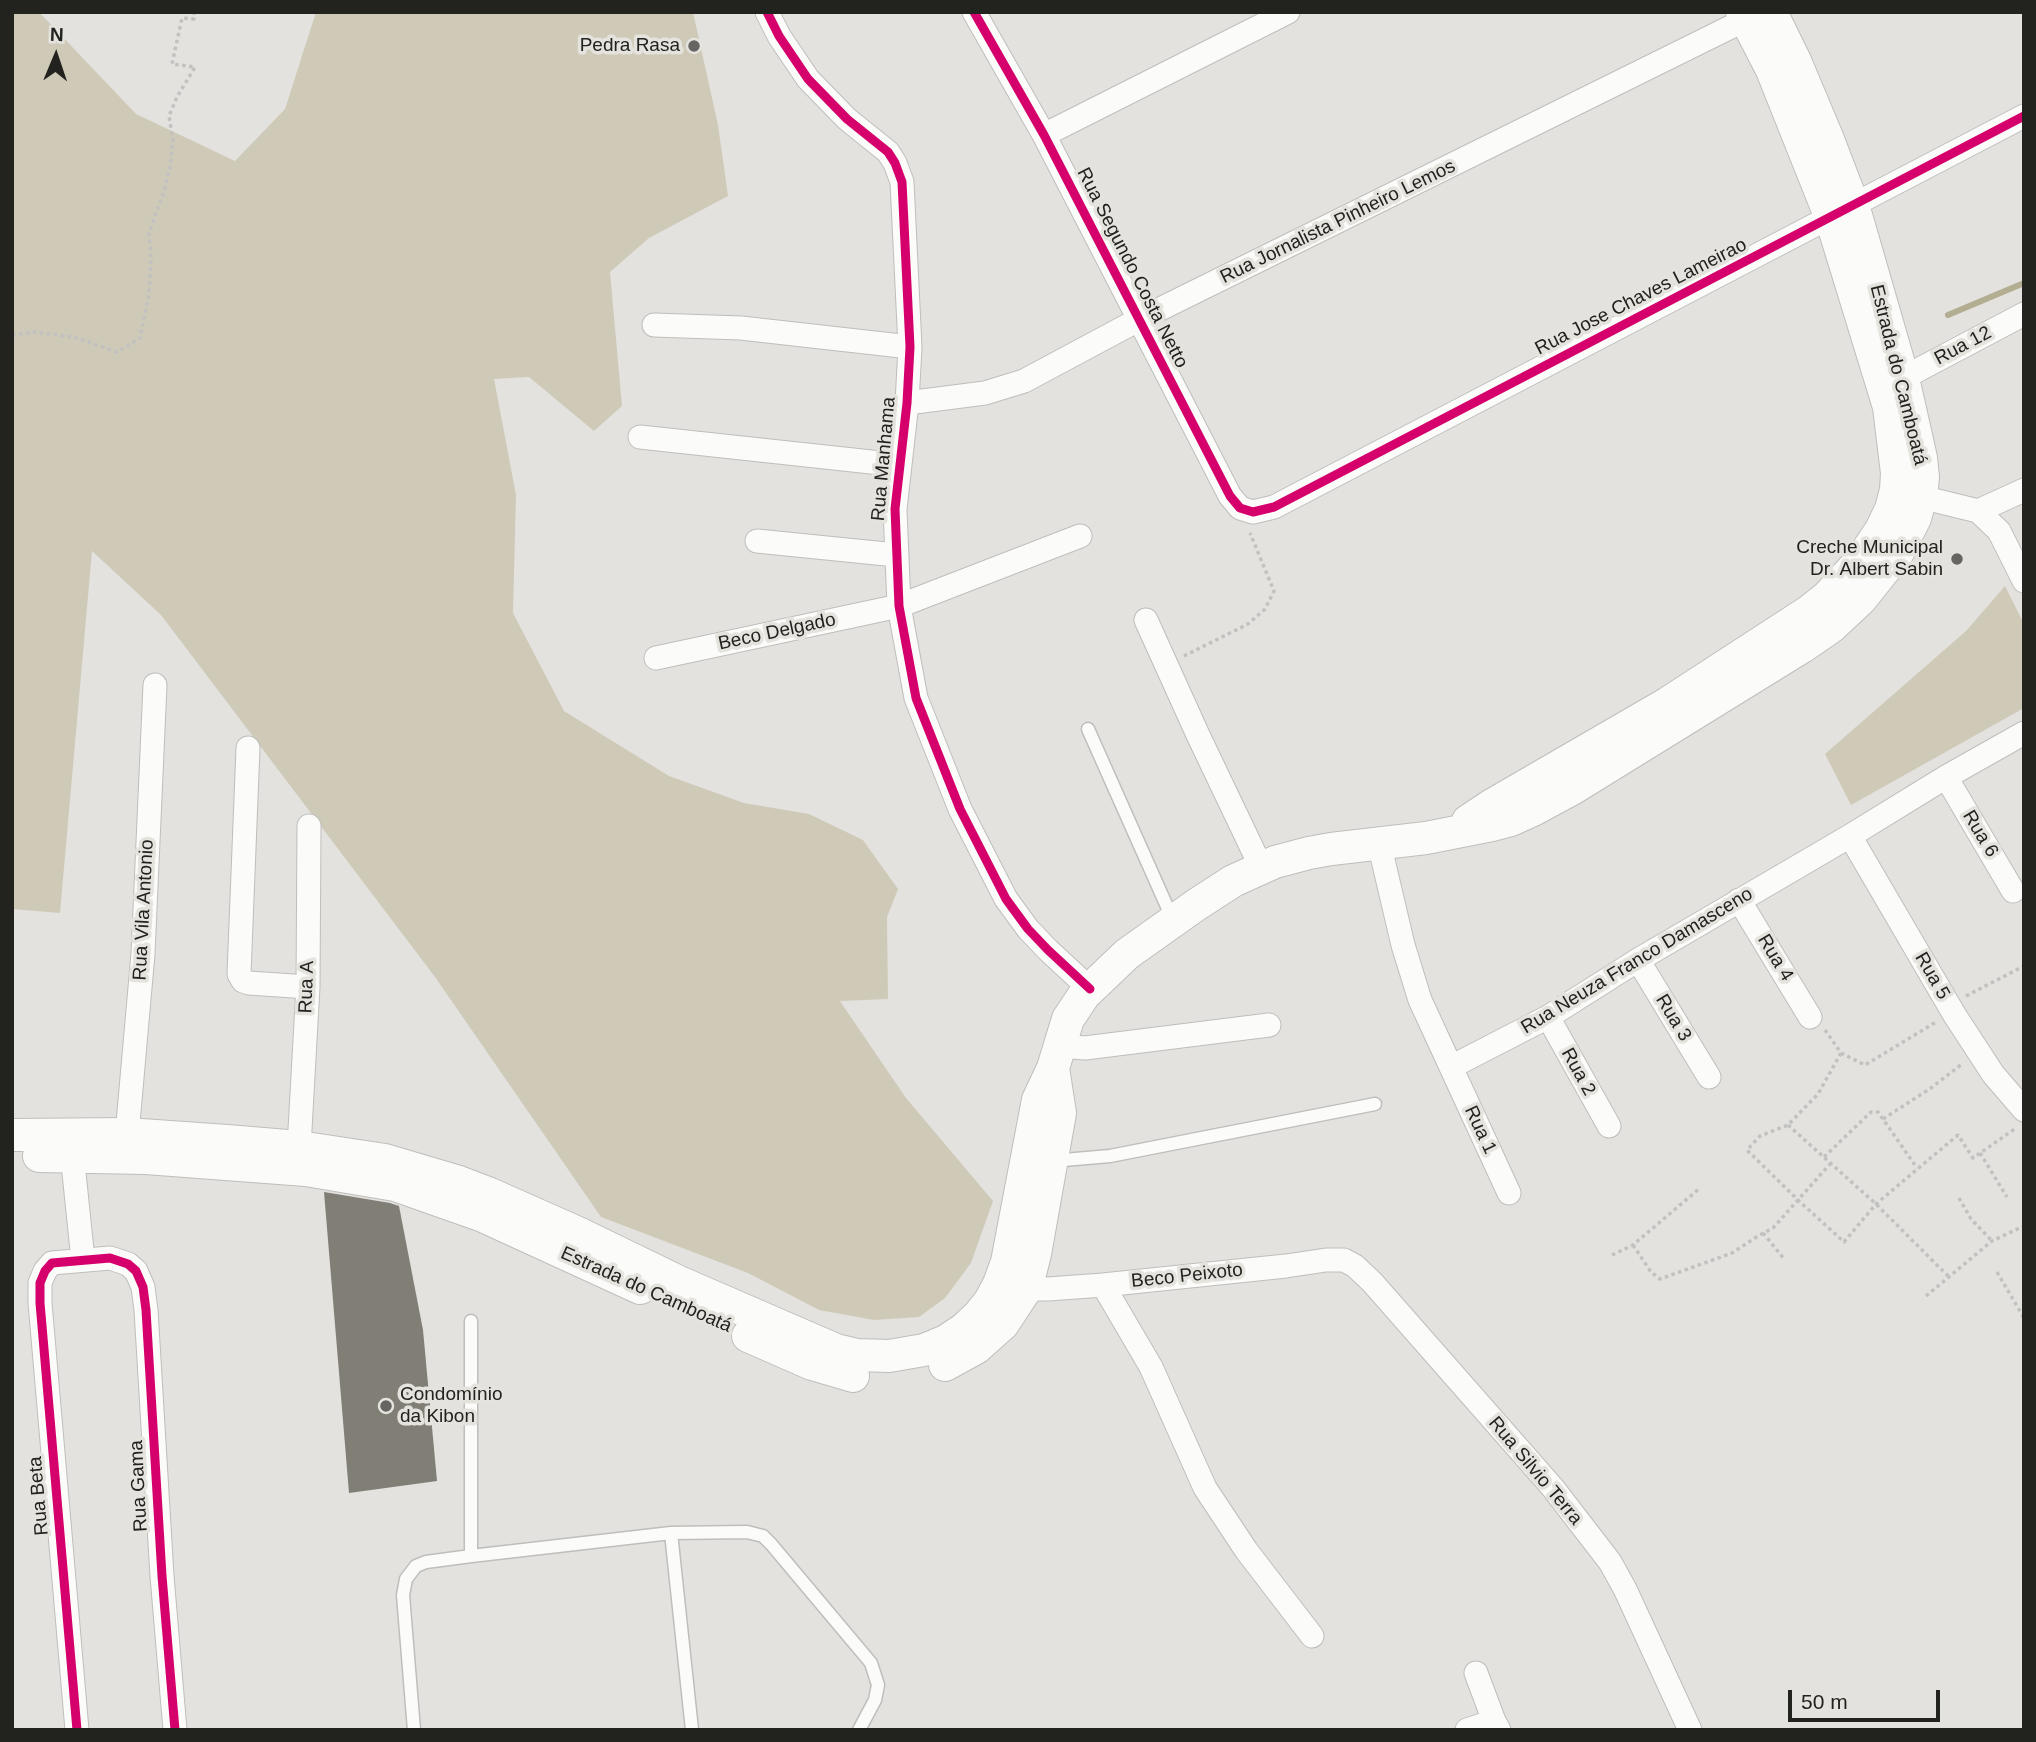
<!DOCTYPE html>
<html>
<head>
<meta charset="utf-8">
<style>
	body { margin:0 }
	#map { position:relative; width:2036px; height:1742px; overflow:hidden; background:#e3e2df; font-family:Helvetica,sans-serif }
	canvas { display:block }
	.frame { position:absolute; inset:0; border:14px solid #22221f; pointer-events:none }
	.north { position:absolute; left:21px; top:21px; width:70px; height:70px; -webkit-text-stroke:5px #e5e3dd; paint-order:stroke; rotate:2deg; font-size:19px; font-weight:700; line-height:28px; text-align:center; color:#22221f }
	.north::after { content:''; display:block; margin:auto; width:24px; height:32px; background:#22221f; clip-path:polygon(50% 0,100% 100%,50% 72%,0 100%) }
	.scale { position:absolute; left:1788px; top:1690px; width:152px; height:32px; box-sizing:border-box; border:4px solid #22221f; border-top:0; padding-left:9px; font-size:21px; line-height:24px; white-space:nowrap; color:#22221f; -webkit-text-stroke:5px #e5e3dd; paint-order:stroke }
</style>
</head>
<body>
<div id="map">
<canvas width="2036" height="1742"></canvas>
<div class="frame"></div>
<div class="north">N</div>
<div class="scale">50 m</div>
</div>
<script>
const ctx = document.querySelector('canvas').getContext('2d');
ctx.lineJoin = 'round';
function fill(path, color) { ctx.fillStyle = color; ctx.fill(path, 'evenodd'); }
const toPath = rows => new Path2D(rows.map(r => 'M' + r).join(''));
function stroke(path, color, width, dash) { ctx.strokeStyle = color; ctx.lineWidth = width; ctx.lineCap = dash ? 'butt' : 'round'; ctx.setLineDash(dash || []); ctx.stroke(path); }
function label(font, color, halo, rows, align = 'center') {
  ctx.font = font + ' Helvetica,sans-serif'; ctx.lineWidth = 7; ctx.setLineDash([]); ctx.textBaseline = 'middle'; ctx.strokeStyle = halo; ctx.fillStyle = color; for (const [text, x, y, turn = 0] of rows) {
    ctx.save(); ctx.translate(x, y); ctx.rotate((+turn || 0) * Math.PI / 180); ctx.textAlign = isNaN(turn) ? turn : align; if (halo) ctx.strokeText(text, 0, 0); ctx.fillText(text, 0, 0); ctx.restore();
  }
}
fill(toPath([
	[12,12,39,12,136,114,235,161,285,109,316,12,693,12,718,125,728,196,649,238,610,272,622,406,594,431,529,377,494,379,516,495,513,613,564,711,669,776,744,803,809,814,863,840,898,889,887,917,888,999,840,1001,906,1098,993,1201,971,1263,945,1298,919,1317,874,1320,819,1310,748,1273,601,1217,435,977,161,615,92,551,60,913,12,909],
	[2005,586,2024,624,2024,708,1851,805,1825,754,1966,631]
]), '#cfcab8');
stroke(toPath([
	[1948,315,2024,283]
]), '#b3ad91', 6);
fill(toPath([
	[324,1192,390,1203,399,1206,423,1330,437,1481,349,1493]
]), '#807e75');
const lane = toPath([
	[1088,729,1173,920],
	[1052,1161,1110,1156,1375,1104],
	[671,1533,692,1730],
	[471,1556,471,1321],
	[414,1730,403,1595,406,1579,416,1566,426,1562,471,1556,671,1533,747,1532,763,1536,771,1544,871,1663,878,1685,875,1700,859,1730]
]);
const street = toPath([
	[767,12,779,36,808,79,847,119,888,152,895,163,902,182,910,347,907,403,895,509,899,606,916,698,960,809,1006,899,1028,929,1048,950,1090,989],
	[974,12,1044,135,1230,496,1240,508,1253,512,1274,507,2024,116],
	[1044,135,1288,12],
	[654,325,741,328,910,347],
	[1903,378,2024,314],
	[907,403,985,393,1024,381,1138,320,1757,14],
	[640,437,899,465],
	[1921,497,1978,511,1999,531,2024,581],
	[1978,511,2024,490],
	[757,541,896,555],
	[1146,620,1198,735,1261,867],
	[656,658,899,606,1080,536],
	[248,748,239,974,243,981,249,983,308,987],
	[1946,777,2013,891],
	[1850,836,1954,1014,1993,1074,2024,1110],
	[1379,843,1403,945,1420,1000,1509,1193],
	[1739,900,1810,1017],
	[1638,960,1709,1077],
	[1548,1017,1609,1126],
	[1059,1046,1085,1048,1269,1025],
	[1451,1067,1548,1017,1638,960,1850,836,1946,777,2024,733],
	[127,1134,143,954,155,685],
	[71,1144,83,1260],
	[299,1147,308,987,309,826],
	[1103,1285,1151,1367,1205,1488,1246,1550,1312,1636],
	[1014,1287,1026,1289,1048,1289,1103,1285,1286,1266,1326,1260,1344,1260,1355,1266,1372,1282,1553,1488,1610,1562,1625,1589,1690,1730],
	[1476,1673,1494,1721],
	[77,1730,40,1303,40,1283,45,1271,52,1263,110,1258,128,1264,136,1271,143,1287,146,1310,162,1576,175,1730],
	[1467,1730,1494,1721,1499,1730]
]);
const secondary = toPath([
	[1468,821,1492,805,1668,703,1808,612,1827,597,1860,561,1881,530,1891,509,1896,490,1897,473,1889,407,1878,371,1831,218,1772,70,1742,12],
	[12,1135,127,1134,227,1141,299,1147,385,1160,456,1181,490,1194,578,1233,679,1282,836,1350,857,1355,889,1356,924,1350,946,1341,964,1329,979,1315,990,1301,999,1284,1007,1262,1038,1100,1053,1068,1068,1019,1084,995,1127,954,1196,905,1233,881,1275,862,1309,853,1331,849,1426,838,1492,825,1511,820,1533,810,1572,789,1802,647,1831,627,1861,599,1897,554,1915,518,1921,497,1923,477,1921,458,1903,378,1853,205,1827,137,1795,61,1771,12],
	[39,1156,146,1158,306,1170,395,1185,483,1216,640,1288],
	[748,1336,812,1364,853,1376],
	[945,1365,976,1348,1003,1324,1026,1289,1035,1254,1060,1113,1053,1068]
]);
stroke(lane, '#bfbebc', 15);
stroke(street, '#bfbebc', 25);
stroke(secondary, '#bfbebc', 34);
stroke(toPath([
	[12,335,32,332,74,337,117,352,140,338,149,295,151,258,149,233,163,194,170,168,173,140,169,116,177,97,195,67,172,64,182,18,194,19,194,12],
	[1184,656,1248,624,1265,609,1274,591,1250,533],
	[1966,996,2024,966],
	[1825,1030,1841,1053,1818,1094,1788,1125,1760,1136,1747,1150,1799,1201,1844,1242,1876,1204,1958,1135,1973,1158,2016,1128],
	[1841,1053,1865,1065,1936,1022],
	[1883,1119,1931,1088,1962,1064],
	[1788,1125,1876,1204,1948,1276],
	[1980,1153,2007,1197],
	[1824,1157,1871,1112,1878,1112,1917,1168],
	[1959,1198,1971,1219,1992,1241],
	[1763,1233,1785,1260],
	[1633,1245,1651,1272,1660,1279,1732,1253,1758,1236,1773,1228,1831,1163],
	[1612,1255,1633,1245,1700,1188],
	[1997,1272,2024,1318],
	[1926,1296,1992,1241,2024,1226]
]), '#c1c1c0', 3.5, [3.5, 3.5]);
stroke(lane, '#fbfbfa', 12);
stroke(street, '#fbfbfa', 23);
stroke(secondary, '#fbfbfa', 32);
stroke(toPath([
	[767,12,779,36,808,79,847,119,888,152,895,163,902,182,910,347,907,403,895,509,899,606,916,698,960,809,1006,899,1028,929,1048,950,1090,989],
	[974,12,1044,135,1230,496,1240,508,1253,512,1274,507,2024,116],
	[77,1730,40,1303,40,1283,45,1271,52,1263,110,1258,128,1264,136,1271,143,1287,146,1310,162,1576,175,1730]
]), '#d6006c', 9);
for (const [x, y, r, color] of [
	[694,46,7,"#666562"],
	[1957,559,7,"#666562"],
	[386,1406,7,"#666562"]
]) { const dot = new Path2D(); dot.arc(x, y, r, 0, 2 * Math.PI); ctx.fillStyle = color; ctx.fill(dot); stroke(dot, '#e5e3dd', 2.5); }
label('19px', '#22221f', '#e5e3dd', [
	["Pedra Rasa",680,46],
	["Creche Municipal",1943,548],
	["Dr. Albert Sabin",1943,570],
	["Condomínio",400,1395,"left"],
	["da Kibon",400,1417,"left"]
], 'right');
label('19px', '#22221f', '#e5e3dd', [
	["Rua Jornalista Pinheiro Lemos",1338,222,-26],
	["Rua Segundo Costa Netto",1132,268,63],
	["Rua Jose Chaves Lameirao",1641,297,-27],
	["Rua 12",1963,346,-28],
	["Estrada do Camboatá",1898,375,76],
	["Rua Manhama",884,459,-85],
	["Beco Delgado",777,632,-12],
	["Rua 6",1980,834,59],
	["Rua Vila Antonio",144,910,-87],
	["Rua 4",1775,958,59],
	["Rua Neuza Franco Damasceno",1637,961,-31],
	["Rua 5",1932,976,60],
	["Rua A",307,987,-88],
	["Rua 3",1673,1018,59],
	["Rua 2",1578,1072,61],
	["Rua 1",1480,1130,65],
	["Beco Peixoto",1187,1276,-6],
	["Estrada do Camboatá",646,1290,24],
	["Rua Silvio Terra",1535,1471,50],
	["Rua Gama",139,1486,-93],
	["Rua Beta",39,1496,-95]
]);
</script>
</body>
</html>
